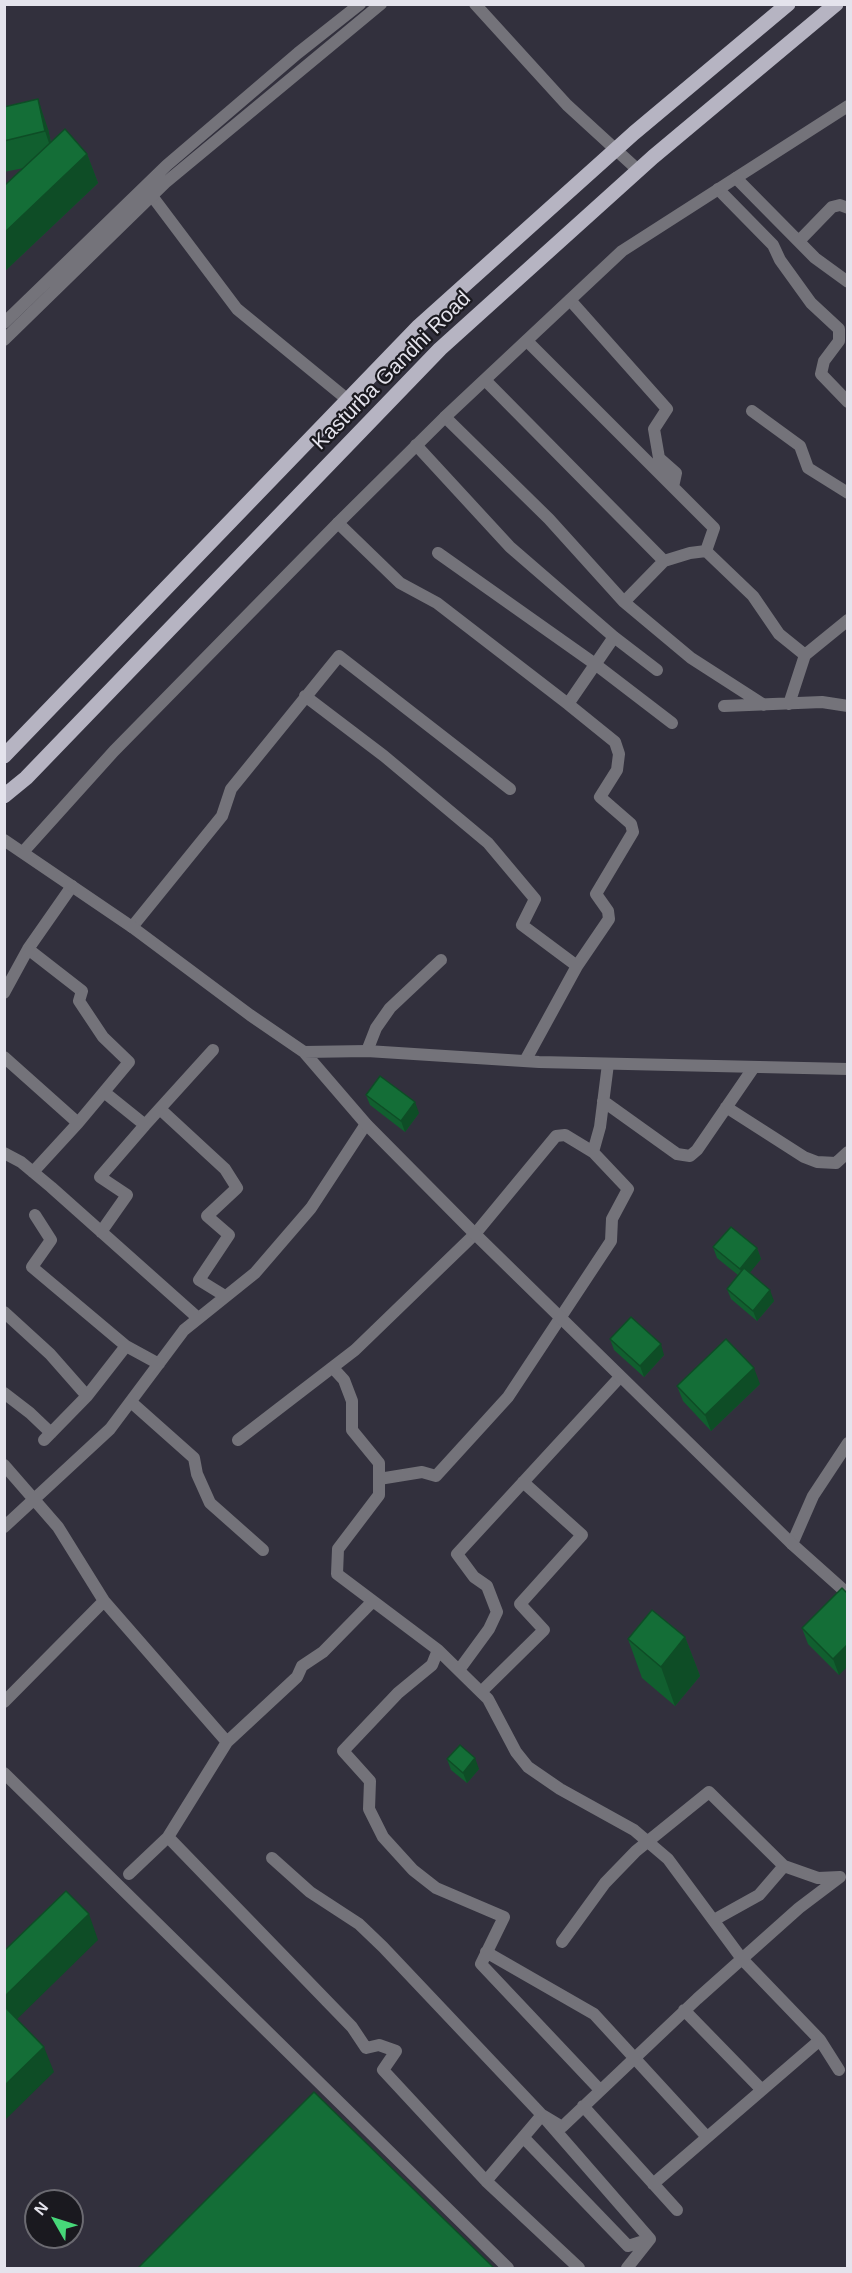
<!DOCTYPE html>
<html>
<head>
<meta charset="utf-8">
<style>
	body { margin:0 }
	#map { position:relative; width:852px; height:2273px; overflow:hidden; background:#32303d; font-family:Helvetica,sans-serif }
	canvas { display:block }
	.frame { position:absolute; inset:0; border:6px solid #e4e3ec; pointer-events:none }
	.north { position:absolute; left:24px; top:2189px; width:60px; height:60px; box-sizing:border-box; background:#1a191f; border:2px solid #6b6a71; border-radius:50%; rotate:309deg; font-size:16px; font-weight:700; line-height:24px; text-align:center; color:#e4e3ec }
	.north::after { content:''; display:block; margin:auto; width:21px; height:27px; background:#47d779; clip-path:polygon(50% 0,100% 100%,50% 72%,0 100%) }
</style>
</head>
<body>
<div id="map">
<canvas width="852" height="2273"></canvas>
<div class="frame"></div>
<div class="north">N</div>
</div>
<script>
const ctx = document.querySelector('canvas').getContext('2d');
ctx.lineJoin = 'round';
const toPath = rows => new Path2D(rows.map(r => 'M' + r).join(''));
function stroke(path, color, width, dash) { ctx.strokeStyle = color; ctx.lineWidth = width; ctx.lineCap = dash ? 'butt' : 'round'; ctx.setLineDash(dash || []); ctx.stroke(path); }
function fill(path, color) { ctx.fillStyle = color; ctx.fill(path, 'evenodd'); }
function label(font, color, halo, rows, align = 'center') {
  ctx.font = font + ' Helvetica,sans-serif'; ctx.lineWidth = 4.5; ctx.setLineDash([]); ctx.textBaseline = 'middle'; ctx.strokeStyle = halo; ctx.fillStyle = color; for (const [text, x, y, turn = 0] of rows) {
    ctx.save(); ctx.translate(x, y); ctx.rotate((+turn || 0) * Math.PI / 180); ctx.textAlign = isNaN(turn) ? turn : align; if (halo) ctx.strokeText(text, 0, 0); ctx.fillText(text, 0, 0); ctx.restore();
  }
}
stroke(toPath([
	[736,178,815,258,848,282],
	[718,189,773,245,780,260,811,303,839,329,839,341,824,361,821,374,848,402],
	[152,196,237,309,348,400],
	[799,241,832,207,840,205,848,208],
	[570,300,667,409,654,429,659,458,676,473,673,487],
	[527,341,714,528,706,551,690,553,664,561],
	[485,380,664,561,624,602],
	[752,411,800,446,808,468,848,493],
	[445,417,549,519,624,602,691,658,764,705],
	[416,445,510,547,614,637,657,670],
	[338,523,400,583,437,603,568,704,615,742,619,754,617,770,600,797,631,824,633,832,596,894,608,911,609,919,577,966,525,1061],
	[706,551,753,596,779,634,805,655],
	[438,553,595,664,672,723],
	[305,696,384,756,488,843,535,899,522,925,577,966],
	[568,704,614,637],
	[789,704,805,655,848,620],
	[724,706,822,702,848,706],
	[132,927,222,816,231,789,339,656,510,789],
	[28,949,82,991,79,1001,103,1037,129,1062,78,1123],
	[4,993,28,949,72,886],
	[367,1051,376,1028,390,1008,441,960],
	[4,1057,78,1123,33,1172],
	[603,1101,677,1154,690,1156,697,1150,754,1067],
	[726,1107,804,1157,817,1162,836,1163,848,1152],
	[160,1109,225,1169,237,1188,207,1216,229,1235,199,1280,225,1296],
	[145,1125,213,1050],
	[593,1152,600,1127,608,1064],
	[4,1153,21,1162,51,1187,198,1318],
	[35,1215,51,1240,32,1267,126,1346],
	[101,1232,127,1195,100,1177,145,1125,104,1092],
	[4,1312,50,1354,87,1396],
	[333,1368,344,1380,352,1401,352,1430,379,1463,379,1495,338,1549,337,1574,438,1650,488,1699,516,1752,528,1767,560,1789,634,1830,668,1859,742,1959,820,2040,653,2184],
	[4,1393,30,1413,51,1433],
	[131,1402,194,1458,197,1474,210,1503,263,1550],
	[44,1440,87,1396,126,1346,159,1364],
	[238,1440,355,1350,475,1234,556,1136,565,1135,593,1152,628,1189,612,1219,611,1241,508,1397,436,1476,422,1472,379,1479],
	[4,1465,58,1527,104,1601,227,1742],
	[4,1527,110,1429,184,1330,255,1273,311,1208,366,1124],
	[792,1544,813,1496,848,1443],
	[438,1650,432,1665,398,1693,343,1751,370,1781,369,1809,383,1837,413,1870,436,1888,504,1917,481,1964,600,2090],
	[459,1670,489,1629,497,1612,487,1586,474,1577,457,1554,620,1377],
	[481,1692,544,1630,520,1604,582,1535,523,1482],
	[4,1702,104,1601],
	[168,1837,227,1742,297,1677,302,1666,323,1652,373,1601],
	[272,1858,310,1892,359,1924,383,1947,542,2115,650,2239],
	[129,1874,168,1837,352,2027,366,2048,379,2045,396,2051,383,2070,486,2181],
	[714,1920,759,1895,784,1866],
	[562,1942,605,1883,636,1851,709,1792,784,1866,818,1878,840,1877],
	[486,1952,594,2014,707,2137],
	[684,2010,762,2090],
	[820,2040,839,2070],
	[583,2106,677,2210],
	[523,2137,628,2246,650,2239],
	[579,2268,486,2181,542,2115,562,2127,697,1999,799,1908,840,1877],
	[627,2268,650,2239]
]), '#74737a', 12);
stroke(toPath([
	[475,4,567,105,638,170],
	[4,323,167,165,298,53,360,4],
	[4,340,165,183,381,4],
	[4,840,132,927,250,1015,304,1052,367,1051,539,1062,848,1069],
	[23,852,114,751,338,523,445,417,622,251,848,106],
	[304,1052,366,1124,475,1234,792,1544,848,1594],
	[4,1773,508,2268]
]), '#74737a', 12);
stroke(toPath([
	[4,756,419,326,634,133,788,4],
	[4,796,26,778,440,349,653,157,836,4]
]), '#b6b4c2', 15);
fill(toPath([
	[4,107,48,129,51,142,87,154,98,183,4,272,4,186,24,168,4,172],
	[366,1095,419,1113,405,1132,370,1105],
	[713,1247,757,1248,761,1259,749,1273,774,1301,757,1321,731,1299,727,1289,738,1275,717,1258],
	[610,1339,664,1355,644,1377,614,1350],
	[760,1384,711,1431,683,1401,677,1386],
	[842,1588,839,1675,808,1644,802,1628],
	[685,1637,700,1676,675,1706,642,1678,628,1639],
	[447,1759,479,1769,467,1783,451,1770]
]), '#115f2f');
fill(toPath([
	[38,99,48,129,55,161,45,131],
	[87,154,98,183,4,272,4,233],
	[415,1102,419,1113,405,1132,401,1121],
	[757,1248,761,1259,744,1280,740,1269],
	[770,1290,774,1301,757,1321,753,1311],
	[661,1344,664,1355,644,1377,640,1366],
	[754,1368,760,1384,711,1431,705,1415],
	[685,1637,700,1676,675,1706,661,1667],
	[848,1644,848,1666,839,1675,833,1659],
	[475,1758,479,1769,467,1783,463,1773],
	[89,1914,98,1940,9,2027,4,2014,4,1997],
	[44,2047,54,2072,4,2121,4,2086]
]), '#0e4d26');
const building = toPath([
	[38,99,45,131,4,141,4,107,38,99],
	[65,129,87,154,4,233,4,186,65,129],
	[380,1076,415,1102,401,1121,366,1095,380,1076],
	[731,1227,757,1248,740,1269,713,1247,731,1227],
	[744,1268,770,1290,753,1311,727,1289,744,1268],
	[631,1317,661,1344,640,1366,610,1339,631,1317],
	[726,1339,754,1368,705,1415,677,1386,726,1339],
	[842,1588,848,1594,848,1644,833,1659,802,1628,842,1588],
	[652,1610,685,1637,661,1667,628,1639,652,1610],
	[460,1745,475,1758,463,1773,447,1759,460,1745],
	[66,1891,89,1914,4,1997,4,1951,66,1891],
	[4,2006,44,2047,4,2086,4,2006],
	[314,2092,494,2268,138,2268,314,2092]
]);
fill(building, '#146e37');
stroke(building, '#0e4d26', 1.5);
label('21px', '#e4e3ec', '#1a191f', [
	["Kasturba Gandhi Road",392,371,-45]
]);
</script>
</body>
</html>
